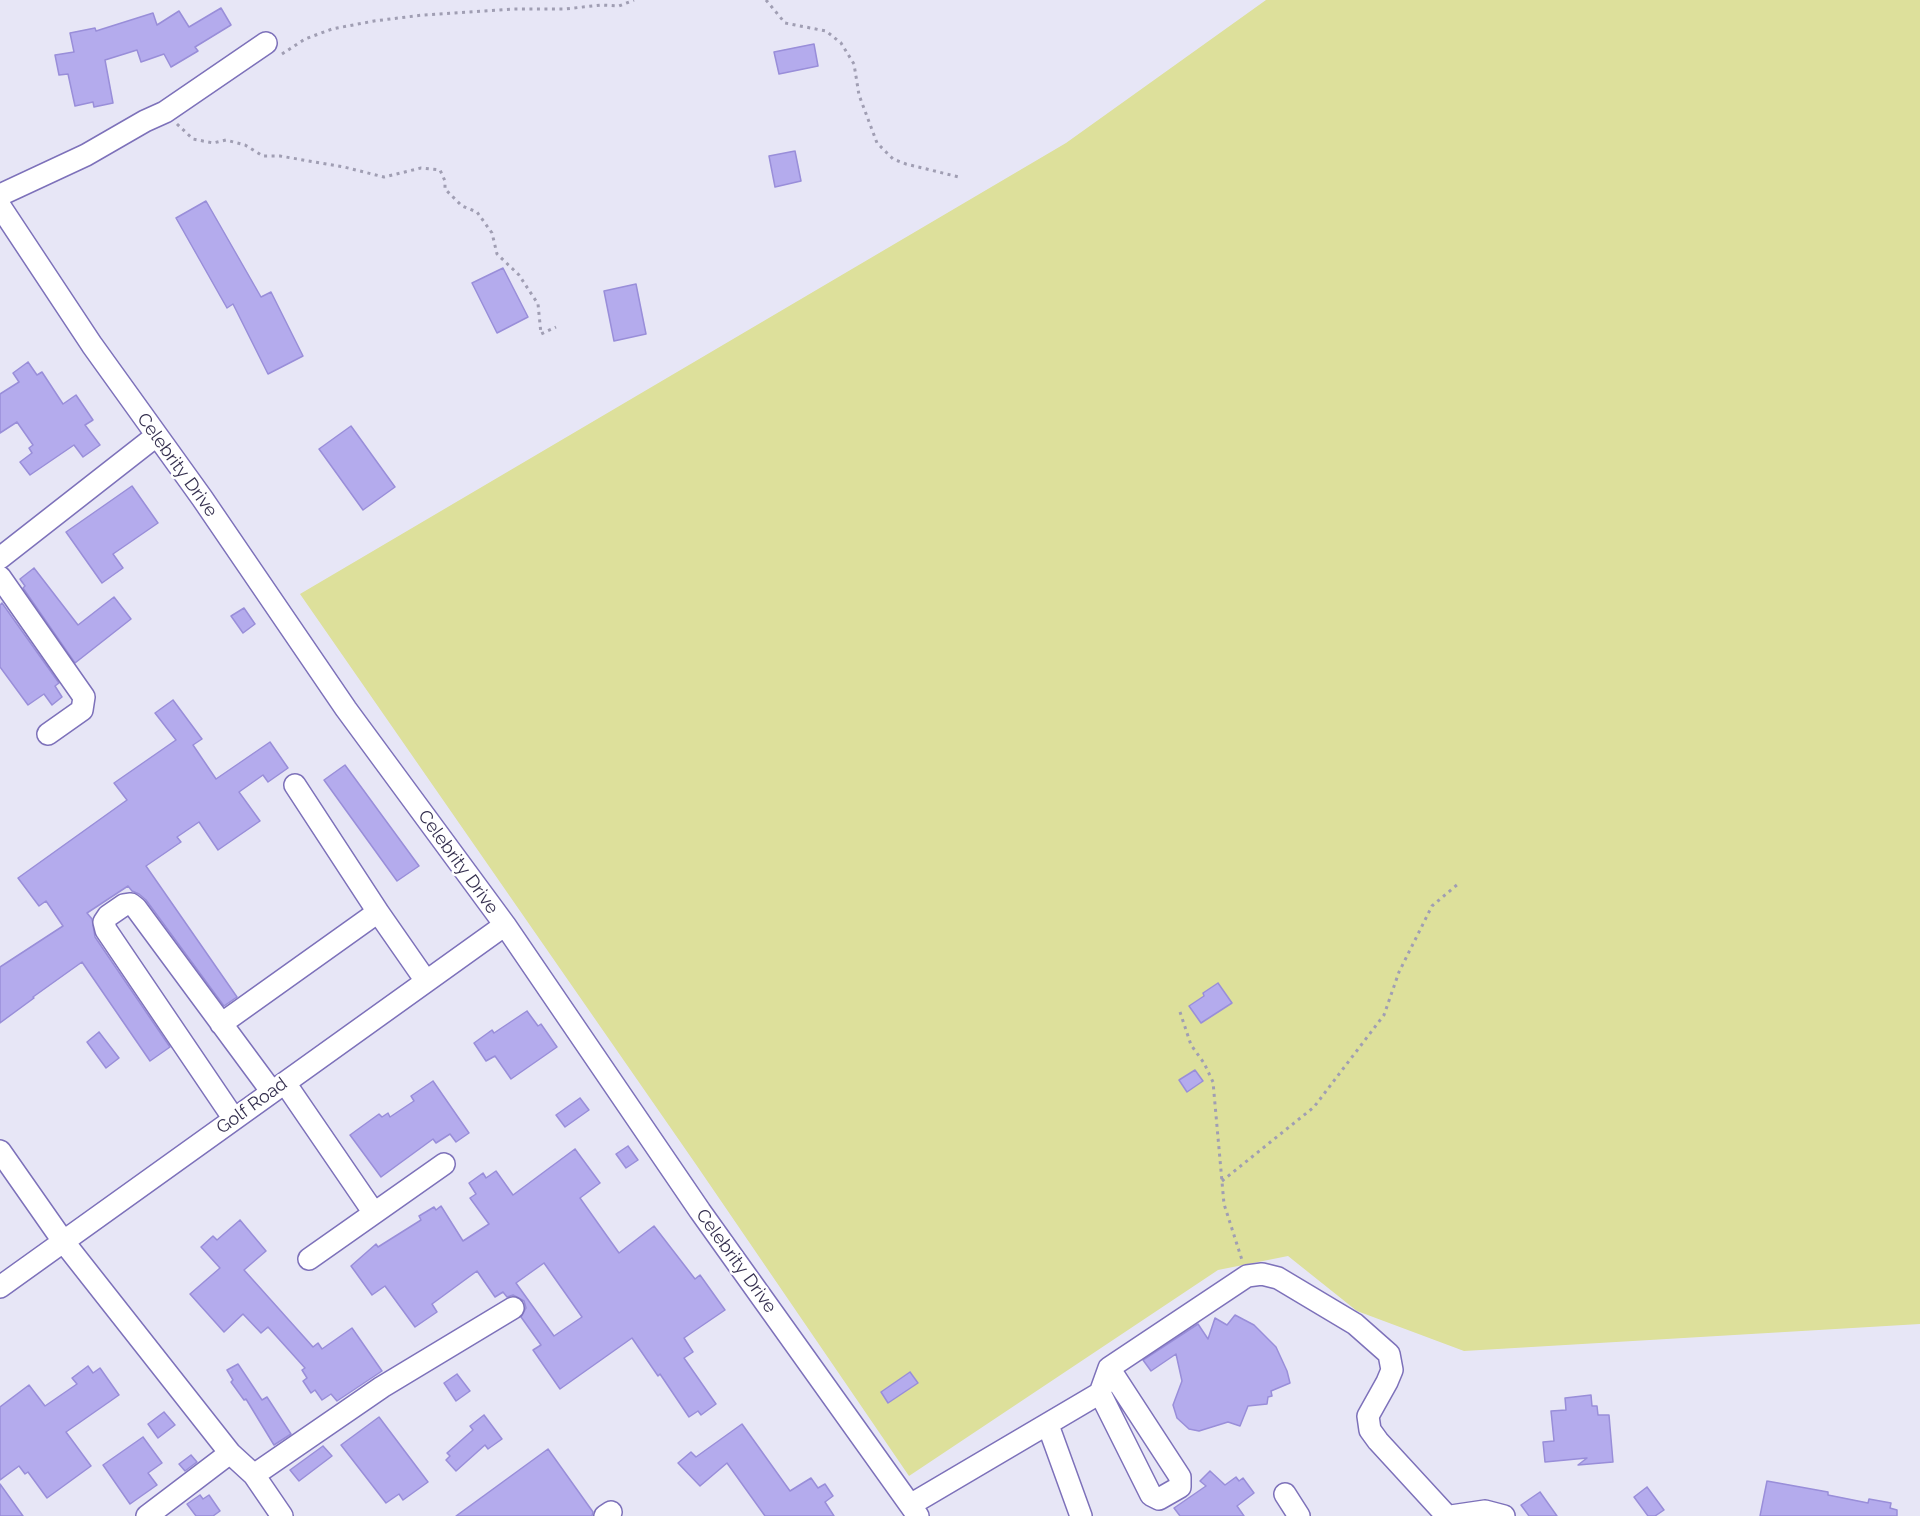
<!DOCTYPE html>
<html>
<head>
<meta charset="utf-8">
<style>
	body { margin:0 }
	canvas { display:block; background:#e7e6f6 }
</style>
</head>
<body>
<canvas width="1920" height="1516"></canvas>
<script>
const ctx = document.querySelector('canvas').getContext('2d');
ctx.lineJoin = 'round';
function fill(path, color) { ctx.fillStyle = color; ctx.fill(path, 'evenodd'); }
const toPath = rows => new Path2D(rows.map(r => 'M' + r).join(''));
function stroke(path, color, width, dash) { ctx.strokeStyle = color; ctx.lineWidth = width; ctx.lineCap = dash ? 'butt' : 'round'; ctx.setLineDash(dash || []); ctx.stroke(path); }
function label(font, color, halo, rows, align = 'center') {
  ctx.font = font + ' Raleway,sans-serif'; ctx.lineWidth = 5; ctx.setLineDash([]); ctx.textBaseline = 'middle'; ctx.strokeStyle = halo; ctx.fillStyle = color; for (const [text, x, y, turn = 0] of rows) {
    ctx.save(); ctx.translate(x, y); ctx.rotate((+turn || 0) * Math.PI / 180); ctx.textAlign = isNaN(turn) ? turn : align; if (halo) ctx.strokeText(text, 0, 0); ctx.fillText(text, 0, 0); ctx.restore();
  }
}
fill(toPath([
	[1266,0,1920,0,1920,1324,1464,1351,1357,1311,1288,1256,1218,1270,909,1476,695,1163,300,594,1066,143]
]), '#dde09b');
const building = toPath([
	[221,8,231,25,195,47,198,51,171,67,164,54,141,62,137,50,105,60,113,103,94,107,93,102,75,106,68,74,59,75,55,55,74,52,70,33,95,28,96,31,153,13,157,25,179,11,189,27,221,8],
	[814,44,818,66,779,74,774,52,814,44],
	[795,151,801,181,775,187,769,156,795,151],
	[206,201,261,297,271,292,303,356,268,374,233,304,227,308,176,218,206,201],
	[503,268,528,317,497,333,472,283,503,268],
	[636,284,646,334,614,341,604,291,636,284],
	[28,362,37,375,42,372,63,404,76,395,93,420,85,425,100,445,83,457,74,445,30,475,20,462,32,453,29,448,33,445,17,422,0,433,0,394,19,382,13,373,28,362],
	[351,426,395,487,363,510,319,449,351,426],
	[132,486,158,523,113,554,123,568,102,583,66,532,132,486],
	[34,568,78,625,114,597,131,619,75,663,23,588,25,586,20,579,34,568],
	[2,603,59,683,55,686,62,697,52,705,44,694,28,705,0,667,0,605,2,603],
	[244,608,255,624,243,633,231,616,244,608],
	[173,700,202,739,193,745,216,779,270,742,288,768,268,782,263,775,239,792,260,821,218,850,199,822,177,837,181,842,146,866,237,997,224,1006,146,900,139,894,132,891,128,886,87,913,92,919,95,937,170,1047,150,1061,82,962,33,997,34,998,0,1023,0,967,63,926,46,901,39,906,18,878,127,800,114,783,176,740,155,713,173,700],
	[345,765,419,866,397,881,324,780,345,765],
	[1218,983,1232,1003,1201,1023,1189,1006,1204,996,1203,993,1218,983],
	[527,1011,538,1026,541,1024,557,1047,511,1079,495,1056,486,1061,474,1043,492,1030,494,1033,527,1011],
	[99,1032,119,1058,106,1068,87,1042,99,1032],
	[1195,1070,1203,1081,1187,1092,1179,1080,1195,1070],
	[433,1081,469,1133,456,1142,450,1134,436,1143,433,1139,381,1177,350,1135,379,1114,382,1117,388,1113,390,1117,414,1101,411,1096,433,1081],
	[580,1098,589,1110,565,1127,556,1115,580,1098],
	[628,1146,638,1160,626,1168,616,1154,628,1146],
	[575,1149,600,1183,580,1198,619,1253,654,1226,695,1279,700,1275,725,1310,684,1338,693,1352,684,1358,716,1404,701,1415,698,1411,689,1417,660,1374,658,1376,632,1338,560,1389,533,1350,541,1345,521,1317,526,1308,524,1301,513,1295,507,1297,503,1292,495,1297,477,1271,432,1304,437,1312,415,1327,385,1286,372,1295,351,1266,376,1244,378,1247,421,1220,419,1216,434,1207,436,1210,441,1206,463,1241,489,1224,470,1198,476,1194,469,1183,483,1173,486,1178,496,1171,513,1195,575,1149],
	[544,1263,582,1317,554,1336,516,1283,544,1263],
	[240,1220,266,1251,244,1270,313,1347,318,1343,322,1349,352,1328,382,1371,337,1401,331,1394,322,1400,315,1390,311,1393,303,1381,307,1378,302,1370,305,1368,268,1327,261,1333,243,1314,224,1332,190,1294,220,1268,201,1247,213,1236,217,1240,240,1220],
	[1235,1315,1254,1325,1276,1347,1287,1371,1290,1383,1271,1391,1272,1396,1268,1397,1267,1404,1248,1406,1240,1426,1228,1422,1199,1431,1189,1429,1177,1418,1173,1405,1182,1381,1176,1354,1151,1371,1143,1360,1198,1324,1208,1339,1215,1318,1227,1325,1235,1315],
	[238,1364,262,1400,267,1397,291,1434,274,1445,246,1399,244,1400,231,1382,233,1380,227,1370,238,1364],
	[88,1366,93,1373,100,1368,119,1395,66,1432,91,1466,47,1498,28,1472,25,1474,19,1466,0,1480,0,1407,29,1385,45,1406,77,1384,72,1378,88,1366],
	[910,1372,918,1383,888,1403,881,1392,910,1372],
	[457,1374,470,1391,456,1401,444,1383,457,1374],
	[1591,1395,1592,1406,1597,1406,1598,1415,1609,1415,1613,1462,1578,1465,1587,1458,1545,1462,1543,1442,1554,1441,1551,1411,1566,1410,1565,1398,1591,1395],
	[164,1412,175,1425,158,1438,148,1424,164,1412],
	[484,1415,502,1439,488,1449,485,1445,456,1471,446,1460,450,1456,447,1453,473,1430,470,1426,484,1415],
	[379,1417,428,1482,403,1500,399,1494,386,1503,341,1445,379,1417],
	[742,1424,790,1491,811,1478,818,1488,825,1484,833,1496,825,1502,834,1516,765,1516,727,1463,700,1486,678,1463,691,1452,696,1457,742,1424],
	[143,1437,162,1463,148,1473,157,1485,130,1504,103,1465,143,1437],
	[323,1446,332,1456,299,1481,290,1470,323,1446],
	[548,1449,593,1512,592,1516,456,1516,548,1449],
	[191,1455,197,1462,185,1471,179,1464,191,1455],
	[1210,1471,1225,1485,1236,1477,1239,1481,1243,1478,1254,1493,1237,1506,1244,1516,1180,1516,1174,1508,1206,1486,1200,1481,1210,1471],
	[1767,1481,1828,1492,1828,1495,1868,1503,1869,1499,1891,1503,1890,1508,1897,1510,1897,1516,1760,1516,1767,1481],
	[0,1484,23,1516,0,1516,0,1484],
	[1647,1487,1664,1510,1655,1516,1648,1516,1634,1497,1647,1487],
	[1540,1492,1557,1516,1529,1516,1521,1505,1540,1492],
	[200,1495,203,1499,209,1495,220,1511,213,1516,196,1516,187,1504,200,1495]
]);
fill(building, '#b4abed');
stroke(building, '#998ed9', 1.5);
const minor = toPath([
	[0,195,86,155,145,121,165,112,266,43],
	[0,206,92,345,202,498,346,709,505,925,700,1211,918,1516],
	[0,558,156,436],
	[0,577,84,697,82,710,48,734],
	[378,912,426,981],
	[221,1024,378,912,295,785],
	[285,1083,374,1213],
	[234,1119,106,930,104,922,108,916,124,905,131,904,136,908,272,1092],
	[0,1151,63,1241,230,1453,254,1475,282,1516],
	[309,1259,444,1164],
	[0,1287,505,925],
	[1100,1393,1151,1495,1159,1499,1180,1487,1180,1477,1109,1368],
	[1048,1425,1081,1516],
	[254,1475,382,1387,513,1308],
	[1285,1494,1299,1516],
	[910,1505,1100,1393,1109,1368,1247,1276,1262,1274,1278,1278,1355,1324,1389,1354,1392,1370,1387,1382,1368,1416,1370,1430,1378,1441,1447,1516],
	[147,1516,230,1453],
	[605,1516,611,1512],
	[1451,1516,1485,1511,1504,1516]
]);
stroke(minor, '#7d71ba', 24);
stroke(toPath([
	[766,0,785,23,826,31,841,43,854,64,859,95,877,143,893,159,906,164,959,177],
	[282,54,305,39,332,29,374,21,423,15,514,9,565,9,601,5,619,6,634,0],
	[177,124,193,139,213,143,226,140,245,145,263,156,280,156,344,167,384,177,421,168,440,170,445,181,445,189,462,206,477,212,492,233,497,254,519,275,538,304,541,334,556,327],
	[1180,1012,1191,1045,1204,1063,1213,1082,1224,1204,1242,1260],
	[1222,1181,1314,1107,1384,1015,1399,972,1432,906,1458,884]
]), '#a09eb3', 3, [3, 4.5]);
stroke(minor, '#fff', 21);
label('18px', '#35304f', '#fff', [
	["Celebrity Drive",177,465,54],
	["Celebrity Drive",458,862,54],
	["Golf Road",252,1106,-36],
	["Celebrity Drive",736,1261,54]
]);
</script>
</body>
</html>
